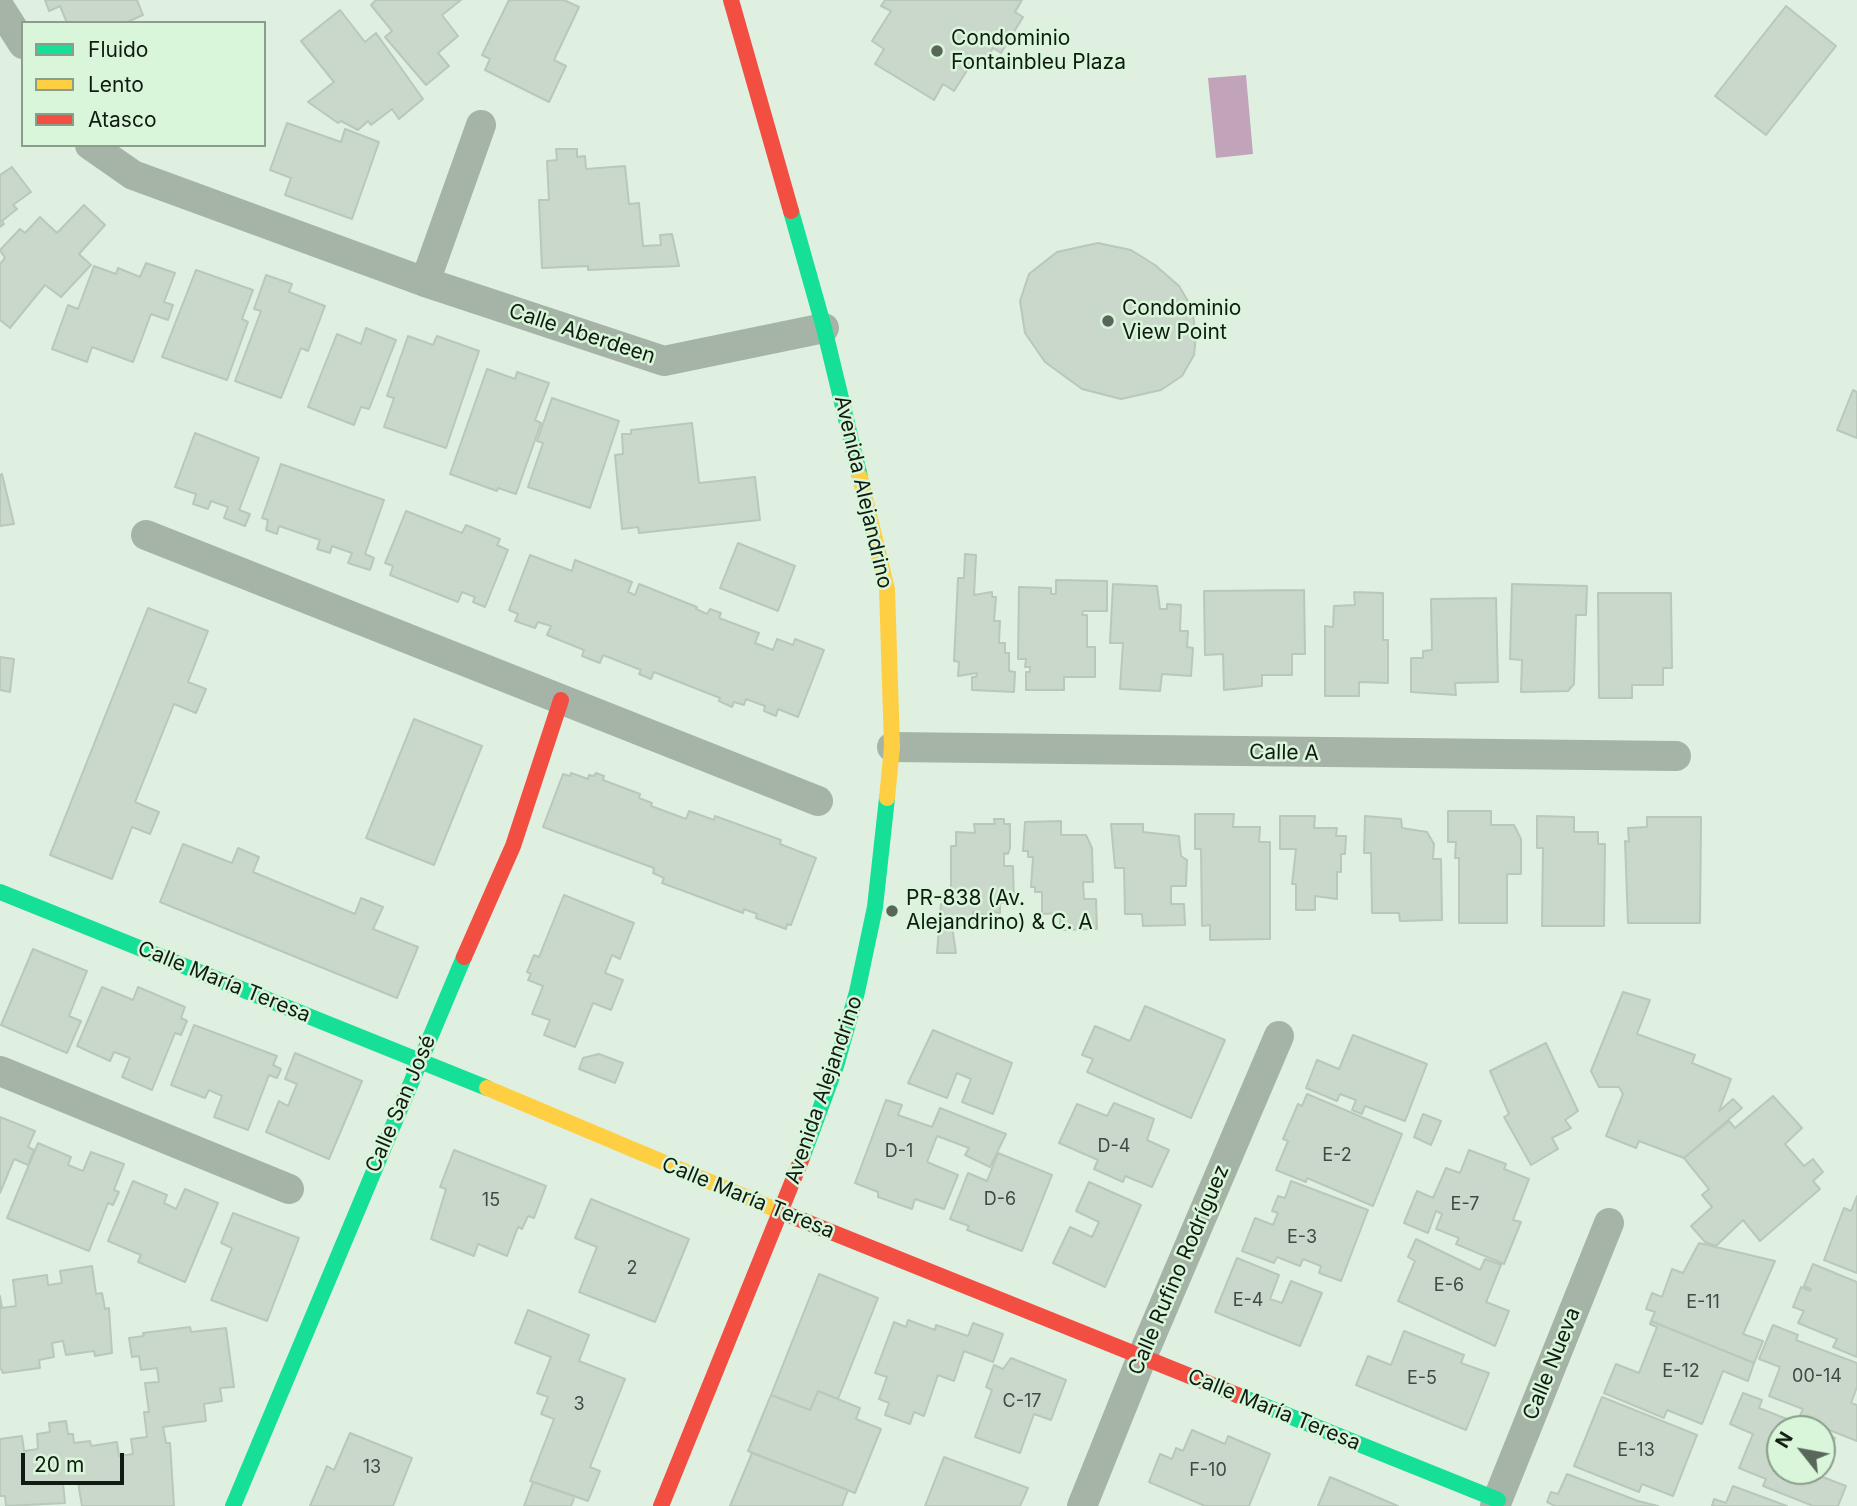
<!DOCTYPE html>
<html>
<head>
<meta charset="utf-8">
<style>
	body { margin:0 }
	#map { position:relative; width:1857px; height:1506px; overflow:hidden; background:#dff0e1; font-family:Inter,sans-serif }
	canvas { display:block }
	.legend { position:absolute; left:21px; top:21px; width:245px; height:126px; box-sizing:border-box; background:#d9f6db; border:2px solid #899e8b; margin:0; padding:9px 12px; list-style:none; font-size:21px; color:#111b12 }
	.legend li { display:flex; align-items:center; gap:14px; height:35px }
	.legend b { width:35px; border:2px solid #899e8b }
	.north { position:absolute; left:1766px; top:1415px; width:70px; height:70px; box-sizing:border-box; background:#d9f6db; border:2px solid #899e8b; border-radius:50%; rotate:301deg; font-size:19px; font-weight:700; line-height:28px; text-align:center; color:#111b12 }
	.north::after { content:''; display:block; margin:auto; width:24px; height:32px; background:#59665a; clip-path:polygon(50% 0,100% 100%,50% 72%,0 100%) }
	.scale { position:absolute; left:21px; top:1453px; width:103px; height:32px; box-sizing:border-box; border:4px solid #111b12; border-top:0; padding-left:9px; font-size:21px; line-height:24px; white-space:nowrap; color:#111b12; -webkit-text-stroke:5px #d9f6db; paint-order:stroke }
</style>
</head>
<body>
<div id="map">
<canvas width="1857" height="1506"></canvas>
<ul class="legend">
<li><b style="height:9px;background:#16e098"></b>Fluido</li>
<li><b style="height:9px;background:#ffcf43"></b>Lento</li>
<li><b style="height:9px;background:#f24e42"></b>Atasco</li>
</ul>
<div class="north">N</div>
<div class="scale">20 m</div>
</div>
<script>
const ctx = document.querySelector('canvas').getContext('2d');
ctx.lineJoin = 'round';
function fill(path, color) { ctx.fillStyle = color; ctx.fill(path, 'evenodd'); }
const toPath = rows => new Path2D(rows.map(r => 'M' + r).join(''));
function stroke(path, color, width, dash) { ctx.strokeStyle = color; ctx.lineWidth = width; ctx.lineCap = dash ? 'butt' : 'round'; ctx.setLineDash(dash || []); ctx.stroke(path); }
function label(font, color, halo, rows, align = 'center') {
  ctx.font = font + ' Inter,sans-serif'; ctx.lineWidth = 5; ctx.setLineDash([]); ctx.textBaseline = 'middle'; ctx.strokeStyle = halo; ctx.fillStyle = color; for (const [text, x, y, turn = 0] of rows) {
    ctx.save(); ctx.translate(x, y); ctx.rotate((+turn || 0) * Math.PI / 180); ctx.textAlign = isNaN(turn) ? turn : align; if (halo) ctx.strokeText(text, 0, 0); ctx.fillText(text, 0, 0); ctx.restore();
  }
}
fill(toPath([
	[1246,75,1253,154,1216,158,1208,78]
]), '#c2a4ba');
const building = toPath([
	[45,0,137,0,143,15,125,23,67,23,60,6,49,11,45,0],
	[376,0,461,0,442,15,458,36,438,53,449,66,426,85,385,37,392,31,371,5,376,0],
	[509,0,564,0,579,7,554,60,566,66,549,102,485,70,490,59,482,55,509,0],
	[885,0,1022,0,1015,12,1023,17,1001,53,993,48,982,66,973,61,954,91,943,84,934,100,875,64,884,49,872,41,891,11,881,6,885,0],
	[1786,6,1836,46,1766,135,1715,96,1786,6],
	[340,10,365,42,376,33,423,99,399,119,392,109,371,125,368,121,358,130,341,121,338,123,308,102,334,82,301,41,340,10],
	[287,123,341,142,345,129,379,142,352,219,285,195,291,178,270,170,287,123],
	[556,149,577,149,577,157,585,156,586,169,625,166,629,204,639,203,643,246,661,245,660,235,672,234,679,266,588,270,588,266,542,268,539,200,549,200,547,161,557,160,556,149],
	[12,167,31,192,13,205,17,209,2,221,4,224,0,227,0,175,12,167],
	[84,205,105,225,79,254,91,265,61,297,45,285,10,328,0,320,0,264,5,258,0,250,20,229,25,233,40,217,57,233,84,205],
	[1098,243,1131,250,1155,265,1179,286,1192,308,1196,336,1194,355,1182,376,1161,390,1121,399,1082,389,1045,362,1025,333,1020,301,1029,274,1057,252,1098,243],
	[146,263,175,273,164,302,173,305,168,320,151,314,133,362,92,347,87,362,52,349,68,305,78,309,94,266,116,274,118,268,140,277,146,263],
	[196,270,253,290,242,319,248,322,227,380,162,357,196,270],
	[266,275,292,284,289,292,325,306,308,351,301,348,281,398,235,381,261,311,254,309,266,275],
	[366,328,396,340,369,409,361,407,354,425,308,407,337,334,361,344,366,328],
	[408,336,433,345,437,336,479,351,446,448,384,427,394,398,387,396,408,336],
	[487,369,515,379,517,372,549,383,535,420,541,423,516,494,498,488,497,491,450,474,487,369],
	[1853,390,1857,392,1857,438,1837,430,1853,390],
	[552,398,619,421,590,508,528,487,543,443,537,441,552,398],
	[692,423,699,483,755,477,760,520,639,533,638,527,622,529,615,455,623,454,622,434,631,434,631,430,692,423],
	[195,433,259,458,239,510,250,514,245,526,224,518,228,507,211,501,208,509,193,504,196,494,175,487,195,433],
	[281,464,384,500,365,554,374,558,370,570,348,563,352,553,332,546,330,553,317,549,320,540,279,526,277,534,266,530,268,520,262,518,281,464],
	[2,474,14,524,0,526,0,475,2,474],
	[406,511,462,533,466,525,500,539,497,545,508,550,485,607,473,602,475,597,462,592,458,602,390,575,393,566,385,563,406,511],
	[738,543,795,566,778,611,720,588,738,543],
	[965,554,976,555,974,595,992,592,992,597,996,597,994,621,1000,621,999,643,1005,643,1005,653,1009,653,1009,671,1015,672,1014,692,972,690,972,677,976,677,977,673,958,676,959,662,954,661,958,578,964,578,965,554],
	[530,555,572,571,575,560,632,582,628,592,635,595,639,584,697,607,696,609,707,614,710,609,721,613,719,618,759,633,755,643,773,650,777,639,793,645,795,639,824,650,798,717,778,709,776,716,764,711,765,706,746,699,744,705,734,702,732,707,719,701,720,698,654,672,651,679,639,674,641,670,603,655,600,663,582,656,584,650,547,635,551,626,538,622,535,628,515,621,518,614,509,610,530,555],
	[1056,580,1107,581,1107,611,1083,611,1082,615,1087,615,1087,647,1095,647,1095,677,1064,677,1064,690,1026,690,1026,672,1030,672,1030,667,1025,667,1026,659,1018,659,1019,587,1051,588,1051,594,1056,594,1056,580],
	[1113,584,1157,586,1160,609,1167,609,1167,604,1181,605,1180,631,1188,631,1187,647,1193,648,1191,676,1162,674,1160,691,1120,689,1123,643,1110,643,1113,584],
	[1512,584,1587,586,1586,615,1576,615,1574,684,1568,691,1521,692,1522,660,1510,659,1512,584],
	[1304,590,1305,654,1292,654,1292,675,1262,675,1262,686,1224,690,1223,654,1205,655,1204,591,1304,590],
	[1354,592,1383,593,1383,640,1388,640,1388,683,1359,682,1359,696,1325,696,1325,626,1333,627,1334,606,1355,605,1354,592],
	[1598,593,1671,593,1672,668,1663,668,1663,685,1632,685,1632,698,1599,698,1598,593],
	[1496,598,1498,682,1455,683,1456,695,1411,692,1411,658,1423,658,1423,651,1432,650,1431,599,1496,598],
	[148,608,208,631,188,682,206,689,196,713,174,704,135,802,159,812,150,834,132,827,112,879,50,855,148,608],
	[0,657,14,659,10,692,0,690,0,657],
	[414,719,482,746,434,865,366,838,414,719],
	[571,773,588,779,589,775,594,776,596,773,604,776,603,780,640,794,639,798,652,803,651,806,686,819,689,811,714,820,715,816,781,840,780,844,816,858,791,925,787,924,786,929,756,918,757,914,744,909,743,913,662,883,664,878,653,873,654,868,543,827,563,774,570,776,571,773],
	[1448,811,1491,811,1491,825,1514,825,1521,839,1521,874,1507,874,1507,923,1459,923,1459,858,1455,858,1456,842,1448,842,1448,811],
	[1195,814,1234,814,1233,827,1260,827,1259,842,1270,842,1270,939,1210,940,1210,925,1202,926,1201,849,1195,849,1195,814],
	[1280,816,1315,816,1314,828,1337,828,1336,836,1346,836,1345,854,1341,854,1341,872,1337,872,1337,899,1315,896,1315,910,1296,910,1296,884,1292,884,1296,849,1280,849,1280,816],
	[1365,816,1401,819,1402,828,1427,832,1434,844,1433,859,1441,859,1442,920,1400,921,1399,913,1372,913,1371,853,1364,853,1365,816],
	[1537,816,1574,817,1574,832,1598,832,1598,844,1605,844,1604,926,1542,926,1543,848,1537,848,1537,816],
	[1647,817,1701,817,1700,923,1628,923,1625,841,1629,842,1628,828,1647,827,1647,817],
	[994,819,1004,819,1004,824,1010,824,1010,848,1008,854,1004,853,1004,866,1013,866,1014,902,1000,903,1000,913,991,912,991,916,973,912,973,926,952,926,956,953,937,953,941,904,951,904,951,846,956,846,956,832,975,833,974,824,995,824,994,819],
	[1061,821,1061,835,1086,835,1092,848,1093,882,1083,882,1084,899,1096,899,1097,929,1060,930,1060,913,1042,914,1042,892,1035,892,1035,887,1031,887,1033,857,1028,857,1028,851,1023,851,1025,822,1061,821],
	[1111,824,1143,824,1143,832,1179,836,1181,856,1187,860,1186,886,1171,886,1171,904,1184,904,1185,925,1143,926,1142,914,1125,914,1124,868,1115,868,1111,824],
	[183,844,232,863,238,848,259,857,253,872,355,914,361,898,383,907,373,929,418,947,397,998,160,902,183,844],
	[564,895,634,923,620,959,612,955,605,973,623,980,611,1010,593,1003,575,1047,544,1035,550,1020,532,1014,543,986,528,980,531,974,527,972,534,955,539,957,564,895],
	[33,949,87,971,69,1016,81,1021,67,1053,1,1025,33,949],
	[102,987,133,1000,138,987,185,1007,181,1018,187,1021,181,1035,175,1033,152,1090,122,1077,130,1058,114,1052,110,1061,77,1046,102,987],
	[1623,992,1650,1000,1637,1034,1695,1055,1692,1063,1731,1079,1719,1111,1733,1099,1742,1108,1684,1158,1639,1141,1636,1148,1606,1136,1623,1094,1619,1087,1599,1087,1591,1071,1623,992],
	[1145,1006,1225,1040,1191,1118,1087,1072,1093,1059,1082,1055,1095,1026,1130,1041,1145,1006],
	[194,1025,277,1056,273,1065,281,1069,277,1078,269,1075,248,1130,214,1117,222,1096,209,1090,205,1098,171,1085,194,1025],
	[933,1030,1012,1063,993,1114,962,1102,971,1079,957,1073,947,1098,908,1083,933,1030],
	[1353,1035,1427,1064,1405,1121,1365,1106,1362,1114,1352,1110,1356,1100,1340,1094,1337,1101,1306,1088,1317,1060,1339,1069,1353,1035],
	[1546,1043,1578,1111,1565,1120,1571,1128,1552,1138,1558,1149,1531,1165,1504,1117,1509,1114,1490,1071,1546,1043],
	[295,1053,362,1081,329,1159,266,1132,279,1101,288,1106,297,1084,285,1079,295,1053],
	[599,1054,623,1063,615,1083,579,1069,583,1058,599,1054],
	[1307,1094,1402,1134,1373,1206,1307,1178,1306,1182,1276,1170,1288,1141,1283,1139,1298,1104,1302,1106,1307,1094],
	[1773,1096,1802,1128,1785,1144,1804,1166,1813,1159,1823,1172,1813,1181,1820,1189,1760,1241,1743,1220,1716,1246,1705,1242,1691,1226,1712,1207,1702,1195,1709,1189,1684,1158,1729,1121,1735,1128,1773,1096],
	[886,1100,902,1105,898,1115,932,1127,940,1108,1006,1134,990,1167,965,1155,969,1148,937,1136,927,1162,958,1175,944,1209,915,1199,912,1209,878,1197,878,1192,855,1183,886,1100],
	[1114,1103,1154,1119,1147,1140,1169,1150,1152,1187,1125,1176,1123,1182,1094,1169,1098,1160,1059,1143,1077,1104,1107,1116,1114,1103],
	[1423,1114,1441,1121,1431,1145,1414,1137,1423,1114],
	[0,1117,35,1131,28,1147,34,1150,28,1165,14,1159,0,1193,0,1117],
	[38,1143,71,1157,68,1165,83,1171,91,1152,124,1164,114,1190,119,1192,113,1205,108,1203,89,1251,7,1218,38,1143],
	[454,1150,546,1186,534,1218,528,1216,522,1229,518,1227,507,1256,478,1244,474,1256,431,1239,446,1189,440,1187,454,1150],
	[1469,1150,1506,1164,1504,1169,1529,1179,1513,1220,1521,1222,1504,1264,1456,1244,1459,1238,1436,1229,1442,1214,1436,1211,1428,1233,1404,1223,1417,1191,1433,1198,1446,1168,1460,1173,1469,1150],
	[998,1153,1052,1175,1022,1251,967,1230,969,1226,950,1219,968,1173,987,1181,998,1153],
	[133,1181,167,1195,164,1203,176,1209,185,1189,218,1203,185,1282,138,1262,141,1255,108,1241,133,1181],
	[1291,1181,1368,1210,1341,1281,1319,1273,1321,1266,1303,1259,1300,1266,1277,1257,1274,1263,1242,1251,1255,1218,1273,1225,1278,1213,1272,1211,1278,1196,1285,1198,1291,1181],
	[1089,1182,1141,1205,1105,1287,1053,1263,1070,1227,1092,1237,1099,1222,1076,1211,1089,1182],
	[1857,1196,1857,1273,1824,1260,1844,1208,1851,1211,1857,1196],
	[591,1199,689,1239,655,1322,579,1292,597,1247,575,1238,591,1199],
	[233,1213,299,1238,267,1321,211,1300,232,1248,221,1243,233,1213],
	[1416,1239,1480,1270,1485,1259,1501,1265,1486,1302,1509,1311,1495,1346,1398,1301,1415,1261,1408,1257,1416,1239],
	[1699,1243,1775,1261,1743,1334,1763,1341,1754,1363,1651,1321,1655,1312,1646,1309,1652,1293,1662,1297,1672,1269,1683,1273,1699,1243],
	[1237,1258,1279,1275,1270,1299,1282,1303,1291,1281,1322,1293,1300,1346,1215,1312,1237,1258],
	[1813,1264,1857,1282,1857,1357,1833,1347,1837,1339,1798,1323,1804,1311,1793,1307,1801,1287,1810,1291,1811,1289,1804,1286,1813,1264],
	[92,1266,96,1294,102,1293,105,1309,109,1308,112,1353,95,1356,94,1351,66,1355,63,1341,52,1343,54,1357,39,1360,40,1368,3,1373,0,1367,0,1296,2,1308,16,1306,13,1280,47,1275,48,1285,62,1283,60,1271,92,1266],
	[819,1274,878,1298,838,1399,818,1391,810,1410,771,1395,819,1274],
	[528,1310,589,1335,579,1361,625,1379,590,1467,600,1471,588,1501,530,1481,554,1419,541,1414,548,1397,537,1393,551,1357,515,1343,528,1310],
	[908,1320,935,1330,936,1325,968,1336,973,1323,1003,1334,993,1362,964,1351,954,1381,938,1375,924,1416,914,1412,910,1424,885,1415,889,1403,879,1399,887,1377,875,1373,894,1322,906,1327,908,1320],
	[1651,1321,1754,1363,1748,1381,1723,1371,1702,1424,1667,1410,1664,1418,1604,1393,1616,1364,1639,1373,1657,1327,1650,1324,1651,1321],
	[1773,1325,1798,1335,1796,1340,1857,1363,1857,1387,1851,1403,1857,1405,1857,1441,1799,1418,1803,1409,1769,1396,1780,1367,1759,1359,1773,1325],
	[190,1327,191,1332,226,1328,234,1387,220,1388,222,1401,204,1404,206,1421,163,1427,166,1443,170,1443,174,1506,82,1506,78,1482,63,1483,65,1503,6,1506,5,1496,0,1496,0,1439,22,1436,24,1451,38,1449,37,1434,50,1432,49,1423,66,1421,68,1434,73,1434,74,1443,90,1441,91,1446,117,1442,119,1456,133,1454,131,1439,147,1437,144,1412,149,1412,145,1383,159,1382,157,1368,141,1370,139,1356,132,1357,129,1338,144,1336,143,1333,190,1327],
	[1404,1331,1464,1355,1461,1363,1489,1373,1466,1430,1356,1385,1368,1356,1391,1365,1404,1331],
	[1011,1358,1066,1380,1051,1420,1034,1414,1020,1453,975,1437,992,1390,986,1387,994,1365,1003,1369,1011,1358],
	[818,1391,860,1408,856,1419,881,1429,855,1493,748,1451,771,1395,810,1410,818,1391],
	[1743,1393,1762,1400,1759,1408,1812,1429,1780,1429,1780,1471,1822,1471,1820,1476,1846,1486,1838,1506,1813,1506,1763,1486,1766,1479,1739,1468,1753,1434,1730,1424,1743,1393],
	[1602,1397,1697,1435,1673,1496,1642,1484,1639,1492,1574,1466,1602,1397],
	[1192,1430,1225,1444,1228,1436,1270,1454,1249,1506,1205,1506,1149,1482,1160,1454,1172,1459,1176,1448,1183,1451,1192,1430],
	[350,1433,412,1458,393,1506,310,1506,327,1466,334,1470,350,1433],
	[1822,1433,1835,1438,1822,1471,1822,1433],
	[752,1453,848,1490,842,1506,730,1506,752,1453],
	[944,1457,1028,1488,1020,1506,925,1506,944,1457],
	[1567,1474,1638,1501,1658,1506,1555,1506,1547,1502,1551,1492,1558,1494,1567,1474],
	[1330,1477,1398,1506,1318,1506,1330,1477],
	[533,1482,575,1496,571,1506,524,1506,533,1482],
	[1733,1486,1787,1506,1712,1506,1714,1499,1726,1503,1733,1486]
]);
fill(building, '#cad8cc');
stroke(building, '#bac7bb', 2);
stroke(toPath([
	[0,8,23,44],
	[90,145,133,175,425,282,664,361,824,328],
	[425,282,481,125],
	[146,535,818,801],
	[892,747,1676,756],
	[0,1071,289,1189],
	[1082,1506,1142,1357,1279,1036],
	[1495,1506,1609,1223]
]), '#a6b4a7', 30);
stroke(toPath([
	[791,211,824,328,860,477],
	[0,892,487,1088],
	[802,1158,836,1066,857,992,875,907,887,798],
	[1237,1395,1498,1500],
	[233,1506,464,957]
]), '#16e098', 16);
stroke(toPath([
	[860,477,887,589,892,747,887,798],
	[487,1088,784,1213]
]), '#ffcf43', 16);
stroke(toPath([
	[731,0,791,211],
	[464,957,513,846,561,700],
	[784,1213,1237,1395],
	[661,1506,802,1158]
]), '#f24e42', 16);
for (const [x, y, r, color] of [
	[937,51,7,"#59665a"],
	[1108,321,7,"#59665a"],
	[892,911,7,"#59665a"]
]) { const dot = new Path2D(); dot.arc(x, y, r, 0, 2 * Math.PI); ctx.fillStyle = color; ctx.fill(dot); stroke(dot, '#d9f6db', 2.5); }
label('18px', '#404b42', null, [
	["D-4",1114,1147],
	["D-1",899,1152],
	["E-2",1337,1156],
	["D-6",1000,1200],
	["15",491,1201],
	["E-7",1465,1205],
	["E-3",1302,1238],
	["2",632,1269],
	["E-6",1449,1286],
	["E-4",1248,1301],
	["E-11",1703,1303],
	["E-12",1681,1372],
	["00-14",1817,1377],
	["E-5",1422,1379],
	["C-17",1022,1402],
	["3",579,1405],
	["E-13",1636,1451],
	["13",372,1468],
	["F-10",1208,1471]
]);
label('21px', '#111b12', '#d9f6db', [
	["Condominio",951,39],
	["Fontainbleu Plaza",951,63],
	["Condominio",1122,309],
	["View Point",1122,333],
	["PR-838 (Av.",906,899],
	["Alejandrino) & C. A",906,923]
], 'left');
label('21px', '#111b12', '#d9f6db', [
	["Calle Aberdeen",582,334,18],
	["Avenida Alejandrino",863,492,77],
	["Calle A",1284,753,1],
	["Calle María Teresa",224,982,22],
	["Avenida Alejandrino",824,1090,-71],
	["Calle San José",401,1104,-67],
	["Calle María Teresa",748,1198,22],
	["Calle Rufino Rodríguez",1179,1270,-67],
	["Calle Nueva",1552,1364,-68],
	["Calle María Teresa",1274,1410,22]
]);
</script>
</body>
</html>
